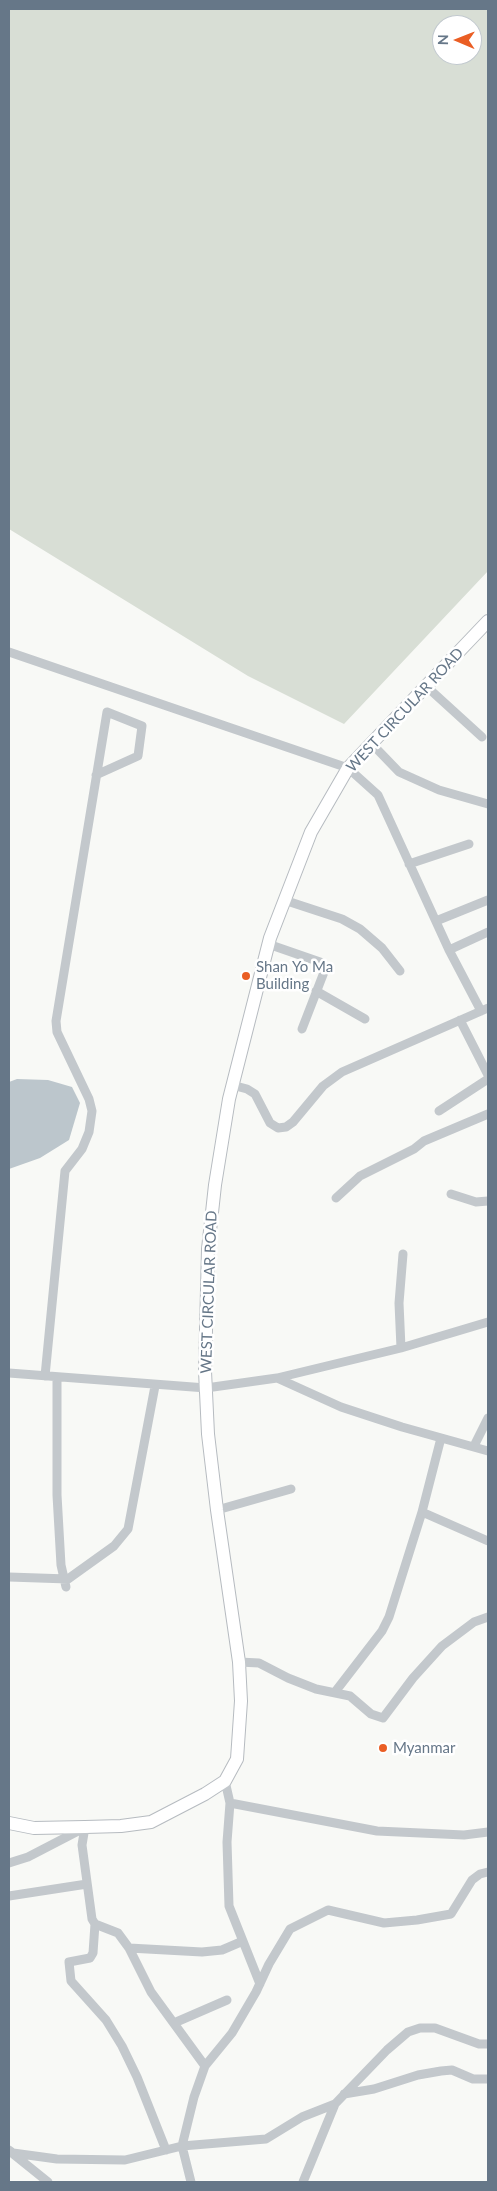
<!DOCTYPE html>
<html>
<head>
<meta charset="utf-8">
<style>
	body { margin:0 }
	#map { position:relative; width:497px; height:2191px; overflow:hidden; background:#f8f9f6; font-family:Lato,sans-serif }
	canvas { display:block }
	.frame { position:absolute; inset:0; border:10px solid #678; pointer-events:none }
	.north { position:absolute; left:432px; top:15px; width:50px; height:50px; box-sizing:border-box; background:#fff; border:1px solid #c2c9cf; border-radius:50%; rotate:271deg; font-size:14px; font-weight:700; line-height:20px; text-align:center; color:#678 }
	.north::after { content:''; display:block; margin:auto; width:18px; height:22px; background:#ea5e24; clip-path:polygon(50% 0,100% 100%,50% 72%,0 100%) }
</style>
</head>
<body>
<div id="map">
<canvas width="497" height="2191"></canvas>
<div class="frame"></div>
<div class="north">N</div>
</div>
<script>
const ctx = document.querySelector('canvas').getContext('2d');
ctx.lineJoin = 'round';
function fill(path, color) { ctx.fillStyle = color; ctx.fill(path, 'evenodd'); }
const toPath = rows => new Path2D(rows.map(r => 'M' + r).join(''));
function stroke(path, color, width, dash) { ctx.strokeStyle = color; ctx.lineWidth = width; ctx.lineCap = dash ? 'butt' : 'round'; ctx.setLineDash(dash || []); ctx.stroke(path); }
function label(font, color, halo, rows, align = 'center') {
  ctx.font = font + ' Lato,sans-serif'; ctx.lineWidth = 5; ctx.setLineDash([]); ctx.textBaseline = 'middle'; ctx.strokeStyle = halo; ctx.fillStyle = color; for (const [text, x, y, turn = 0] of rows) {
    ctx.save(); ctx.translate(x, y); ctx.rotate((+turn || 0) * Math.PI / 180); ctx.textAlign = isNaN(turn) ? turn : align; if (halo) ctx.strokeText(text, 0, 0); ctx.fillText(text, 0, 0); ctx.restore();
  }
}
fill(toPath([
	[9,9,488,9,488,571,344,724,248,676,9,529],
	[442,25,472,25,472,55,442,55]
]), '#d8ded5');
fill(toPath([
	[17,1079,48,1080,72,1087,80,1103,69,1140,40,1158,9,1169,9,1082]
]), '#bcc6cc');
const secondary = toPath([
	[9,1823,34,1828,85,1827,121,1826,151,1822,205,1794,225,1781,237,1759,241,1701,239,1662,217,1510,208,1434,205,1371,208,1249,215,1185,229,1099,270,938,311,832,348,768,488,621]
]);
stroke(secondary, '#b6bbc0', 14);
stroke(toPath([
	[9,652,348,768,378,795,449,950,481,1011],
	[426,686,482,737],
	[372,744,399,772,439,790,488,804],
	[409,864,469,844],
	[284,900,342,919,360,929,382,948,400,971],
	[436,921,488,900],
	[268,944,320,962,326,967,302,1029],
	[449,950,488,932],
	[316,991,365,1019],
	[460,1020,488,1075],
	[232,1085,247,1089,255,1094,270,1123,278,1128,286,1127,293,1122,323,1086,342,1072,488,1008],
	[439,1111,488,1079],
	[451,1194,476,1202,488,1201],
	[336,1198,360,1176,414,1149,424,1141,488,1114],
	[401,1348,399,1303,403,1254],
	[9,1373,206,1388,277,1378,341,1407,402,1427,488,1451],
	[45,1376,65,1171,82,1149,89,1132,92,1111,89,1099,57,1032,56,1021,107,712,142,726,138,756,96,775],
	[57,1377,57,1495,61,1565,66,1587],
	[277,1378,401,1348,488,1322],
	[474,1446,488,1418],
	[217,1510,291,1489],
	[422,1512,488,1541],
	[9,1577,68,1579,114,1546,128,1529,155,1386],
	[239,1662,259,1663,288,1678,316,1689,350,1696,371,1714,383,1718,413,1678,442,1646,474,1622,488,1617],
	[335,1692,382,1631,389,1617,422,1512,441,1438],
	[225,1781,230,1803,227,1842,229,1906,260,1984],
	[230,1803,377,1831,464,1835,488,1832],
	[85,1827,82,1845,92,1919,95,1924,118,1933,129,1948,151,1992,205,2066],
	[9,1863,28,1857,82,1829],
	[9,1896,87,1884],
	[95,1924,93,1953,90,1958,69,1962,71,1981,106,2020,122,2046,137,2077,166,2150],
	[129,1948,202,1952,222,1950,243,1941],
	[174,2023,227,2000],
	[344,2094,374,2089,418,2075,441,2071,452,2070,473,2079,488,2079],
	[9,2150,13,2153,57,2159,125,2160,182,2146,266,2139,302,2117,335,2104,387,2050,408,2032,420,2028,435,2028,479,2044,488,2044],
	[12,2153,48,2182],
	[191,2182,182,2146,194,2097,205,2066,232,2033,256,1992,269,1964,290,1929,328,1910,384,1923,417,1920,451,1914,472,1880,480,1874,488,1872],
	[303,2182,335,2104]
]), '#c3c8cc', 9);
stroke(secondary, '#fff', 12);
for (const [x, y, r, color] of [
	[246,976,5,"#ea5e24"],
	[383,1748,5,"#ea5e24"]
]) { const dot = new Path2D(); dot.arc(x, y, r, 0, 2 * Math.PI); ctx.fillStyle = color; ctx.fill(dot); stroke(dot, '#fff', 2); }
label('15px', '#678', '#fff', [
	["WEST CIRCULAR ROAD",405,710,-47],
	["WEST CIRCULAR ROAD",209,1292,-88]
]);
label('15px', '#678', '#fff', [
	["Shan Yo Ma",256,967],
	["Building",256,984],
	["Myanmar",393,1748]
], 'left');
</script>
</body>
</html>
